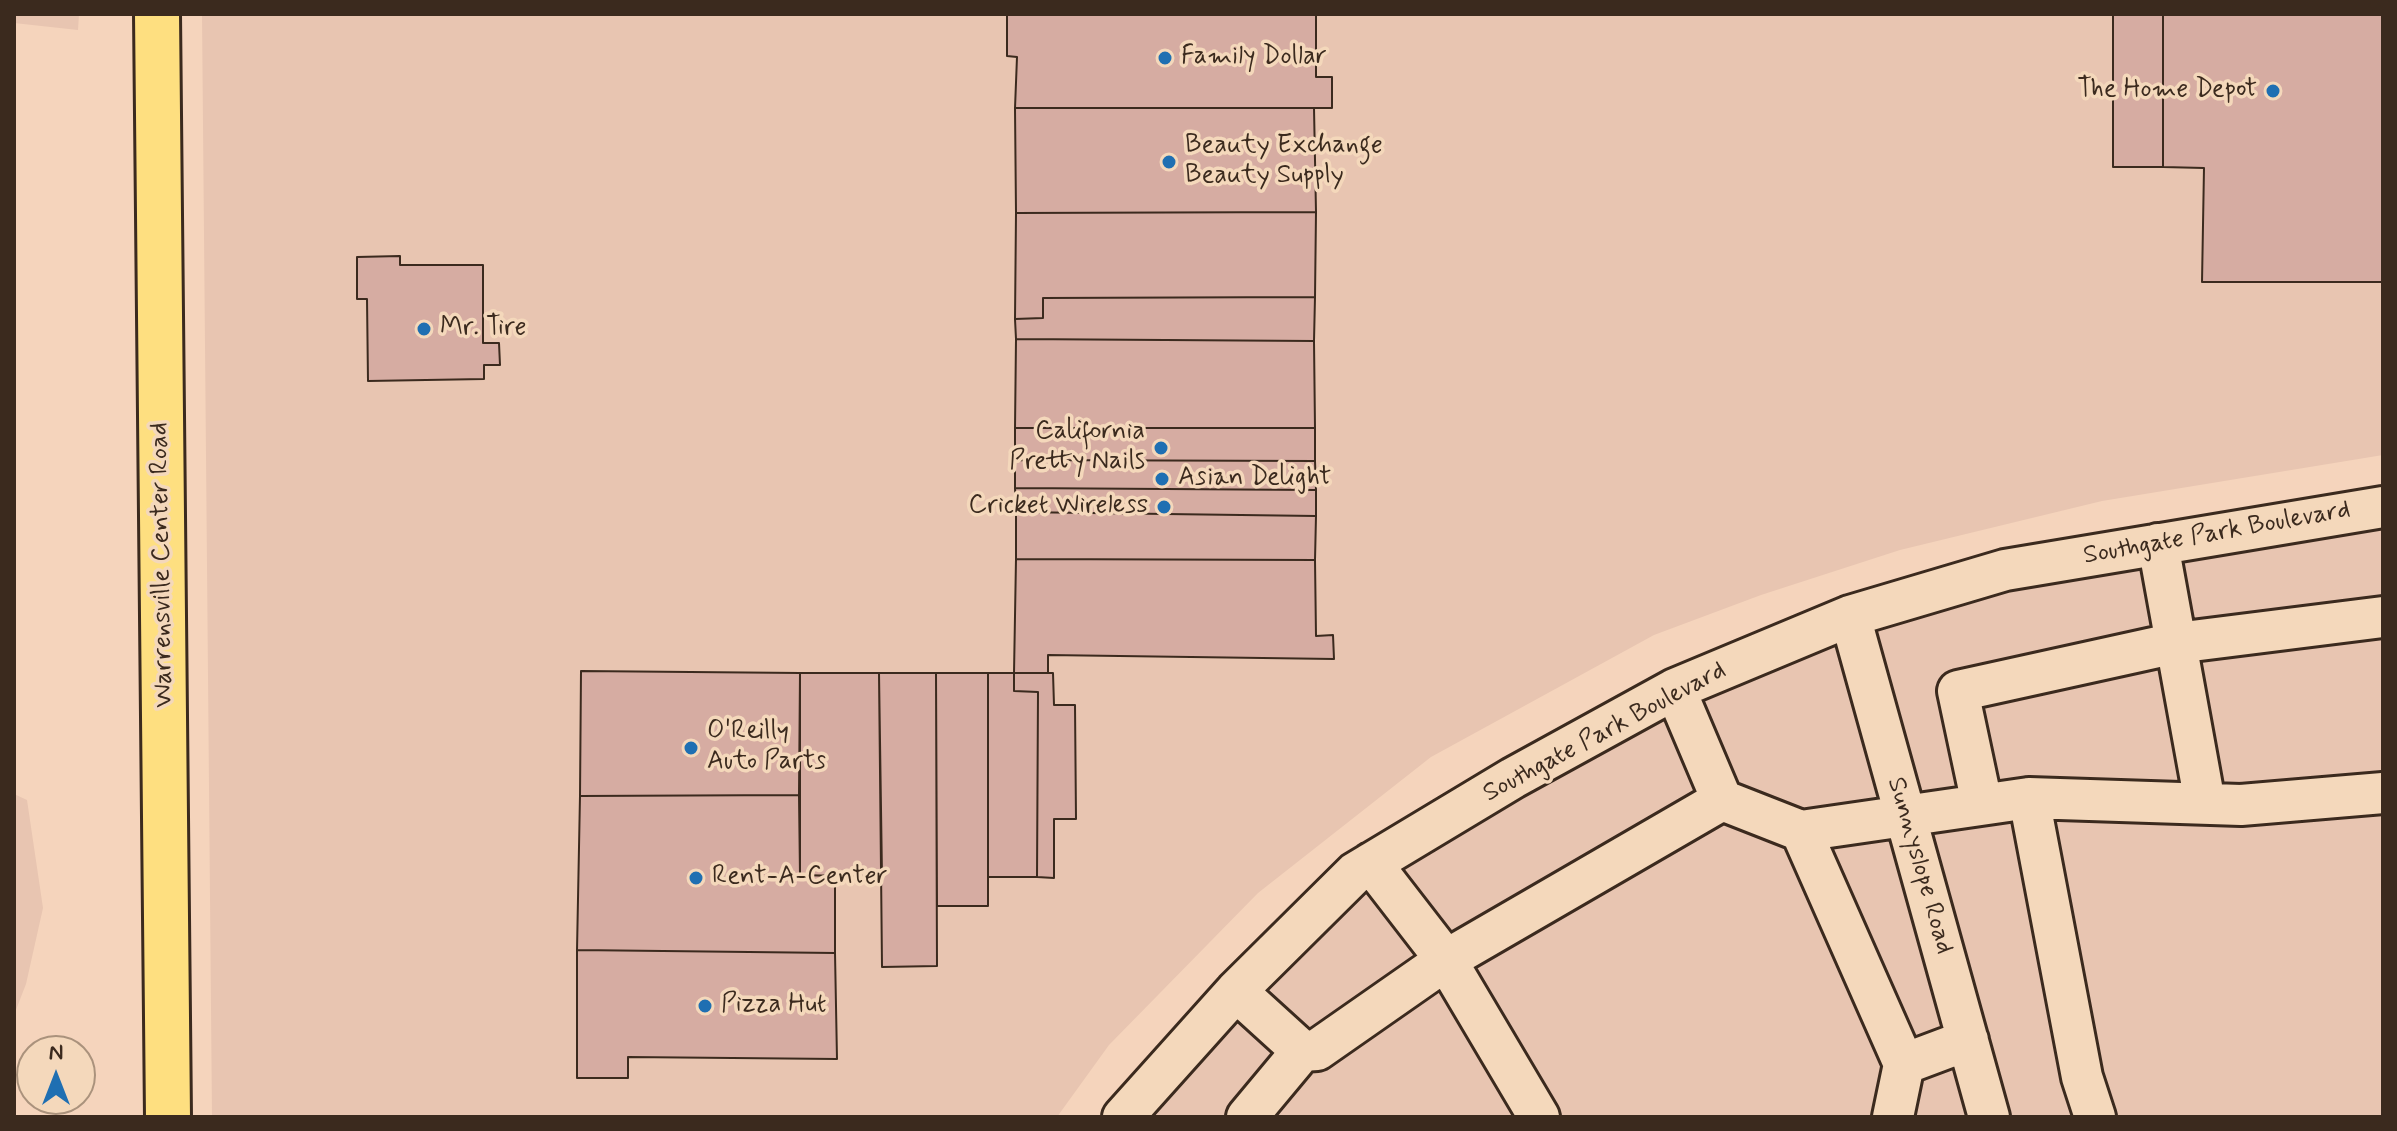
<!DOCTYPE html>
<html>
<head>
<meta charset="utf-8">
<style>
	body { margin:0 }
	#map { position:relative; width:2397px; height:1131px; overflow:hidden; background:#f5d4bc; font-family:Mynerve,sans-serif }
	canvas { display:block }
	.frame { position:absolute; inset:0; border:16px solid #3b2a1e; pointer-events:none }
	.north { position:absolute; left:16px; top:1035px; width:80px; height:80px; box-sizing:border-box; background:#f4d8bb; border:2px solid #aa927c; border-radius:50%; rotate:0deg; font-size:22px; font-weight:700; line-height:32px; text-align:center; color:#3b2a1e }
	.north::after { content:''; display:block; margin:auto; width:28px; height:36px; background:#1f6fb2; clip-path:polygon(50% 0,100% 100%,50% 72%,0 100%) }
</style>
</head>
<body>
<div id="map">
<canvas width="2397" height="1131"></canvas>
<div class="frame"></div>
<div class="north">N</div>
</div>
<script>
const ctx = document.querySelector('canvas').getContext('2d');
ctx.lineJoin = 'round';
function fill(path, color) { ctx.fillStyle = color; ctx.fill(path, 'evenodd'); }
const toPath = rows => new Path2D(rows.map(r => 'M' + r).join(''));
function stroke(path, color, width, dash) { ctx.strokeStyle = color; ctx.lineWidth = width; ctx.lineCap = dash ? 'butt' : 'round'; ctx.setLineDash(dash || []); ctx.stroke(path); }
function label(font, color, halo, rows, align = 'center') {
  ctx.font = font + ' Mynerve,sans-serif'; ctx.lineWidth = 7; ctx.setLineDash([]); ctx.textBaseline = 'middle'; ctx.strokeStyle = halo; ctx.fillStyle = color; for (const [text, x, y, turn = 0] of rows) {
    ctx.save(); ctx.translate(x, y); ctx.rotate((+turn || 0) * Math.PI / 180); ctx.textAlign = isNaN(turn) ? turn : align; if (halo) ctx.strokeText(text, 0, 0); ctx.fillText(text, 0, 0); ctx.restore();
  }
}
fill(toPath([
	[14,14,79,14,78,30,14,23],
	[202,14,2383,14,2383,455,2102,501,1900,550,1761,595,1654,635,1431,757,1258,893,1109,1045,1057,1117,212,1117],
	[2383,507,2383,1117,1156,1117,1139,1099,1355,873,1850,616],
	[14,794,27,800,43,908,26,984,14,1015]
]), '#e8c5b1');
const building = toPath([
	[1007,14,1316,14,1316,77,1332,77,1332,108,1015,108,1017,57,1007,56,1007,14],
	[2113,14,2163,14,2163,167,2113,167,2113,14],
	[2163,14,2383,14,2383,282,2202,282,2204,168,2163,167,2163,14],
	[1015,108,1314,108,1316,212,1016,213,1015,108],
	[1316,212,1315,297,1043,298,1043,318,1015,319,1016,213,1316,212],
	[400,256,400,265,483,265,483,343,499,343,500,365,484,365,484,379,368,381,367,299,357,299,357,257,400,256],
	[1315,297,1314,341,1016,339,1015,319,1043,318,1043,298,1315,297],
	[1016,339,1314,341,1315,428,1015,428,1016,339],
	[1015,428,1315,428,1315,461,1015,460,1015,428],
	[1015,460,1315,461,1316,490,1015,488,1015,460],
	[1015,488,1316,490,1316,516,1016,512,1015,488],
	[1016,512,1316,516,1315,560,1016,559,1016,512],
	[1016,559,1315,560,1316,636,1333,635,1334,659,1048,655,1048,673,1014,673,1016,559],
	[581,671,800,673,799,795,580,796,581,671],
	[800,673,879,673,882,877,800,875,800,673],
	[879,673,936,673,937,966,882,967,879,673],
	[936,673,988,673,988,906,937,906,936,673],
	[988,673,1014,673,1014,691,1038,692,1037,877,988,877,988,673],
	[1014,673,1053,673,1054,705,1075,705,1076,819,1054,819,1054,878,1037,877,1038,692,1014,691,1014,673],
	[799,795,800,875,835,876,835,953,577,950,580,796,799,795],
	[577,950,835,953,837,1059,628,1057,628,1078,577,1078,577,950]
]);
fill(building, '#d6aca2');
stroke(building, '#3b2a1e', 2);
const minor = toPath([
	[2158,544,2205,803],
	[1850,616,1989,1117],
	[2029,798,2241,805,2383,793],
	[1722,800,1801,831,2029,798,2082,1077,2095,1117],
	[1982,804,1958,691,2176,643,2383,617],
	[1801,831,1904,1064,1968,1040],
	[1371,863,1446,960,1722,800,1675,689],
	[1236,991,1302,1051,1317,1050,1446,960,1539,1117],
	[1123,1117,1236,991,1355,873,1513,778,1675,689,1850,616,2005,570,2383,507],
	[1247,1117,1302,1051],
	[1893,1117,1904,1064]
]);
const major = toPath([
	[157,14,168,1117]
]);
stroke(minor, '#3b2a1e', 46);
stroke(major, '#3b2a1e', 50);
stroke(minor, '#f4d8bb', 40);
stroke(major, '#fedf80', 44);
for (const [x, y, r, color] of [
	[1165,58,8,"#1f6fb2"],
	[2273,91,8,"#1f6fb2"],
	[1169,162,8,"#1f6fb2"],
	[424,329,8,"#1f6fb2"],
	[1161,448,8,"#1f6fb2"],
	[1162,479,8,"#1f6fb2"],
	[1164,507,8,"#1f6fb2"],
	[691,748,8,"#1f6fb2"],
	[696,878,8,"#1f6fb2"],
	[705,1006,8,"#1f6fb2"]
]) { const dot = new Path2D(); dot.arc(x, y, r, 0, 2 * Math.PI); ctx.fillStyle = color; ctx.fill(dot); stroke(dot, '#f4d8bb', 3); }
label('26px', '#3b2a1e', '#f4d8bb', [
	["Family Dollar",1181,58],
	["The Home Depot",2257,91,"right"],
	["Beauty Exchange",1185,147],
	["Beauty Supply",1185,177],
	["Mr. Tire",440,329],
	["California",1145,433,"right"],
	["Pretty Nails",1145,463,"right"],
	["Asian Delight",1178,479],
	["Cricket Wireless",1148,507,"right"],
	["O'Reilly",707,733],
	["Auto Parts",707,763],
	["Rent-A-Center",712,878],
	["Pizza Hut",721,1006]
], 'left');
label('26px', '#3b2a1e', '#f4d8bb', [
	["Southgate Park Boulevard",2217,534,-10],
	["Warrensville Center Road",163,565,-91],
	["Southgate Park Boulevard",1605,733,-28],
	["Sunnyslope Road",1919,866,74]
]);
</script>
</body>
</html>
